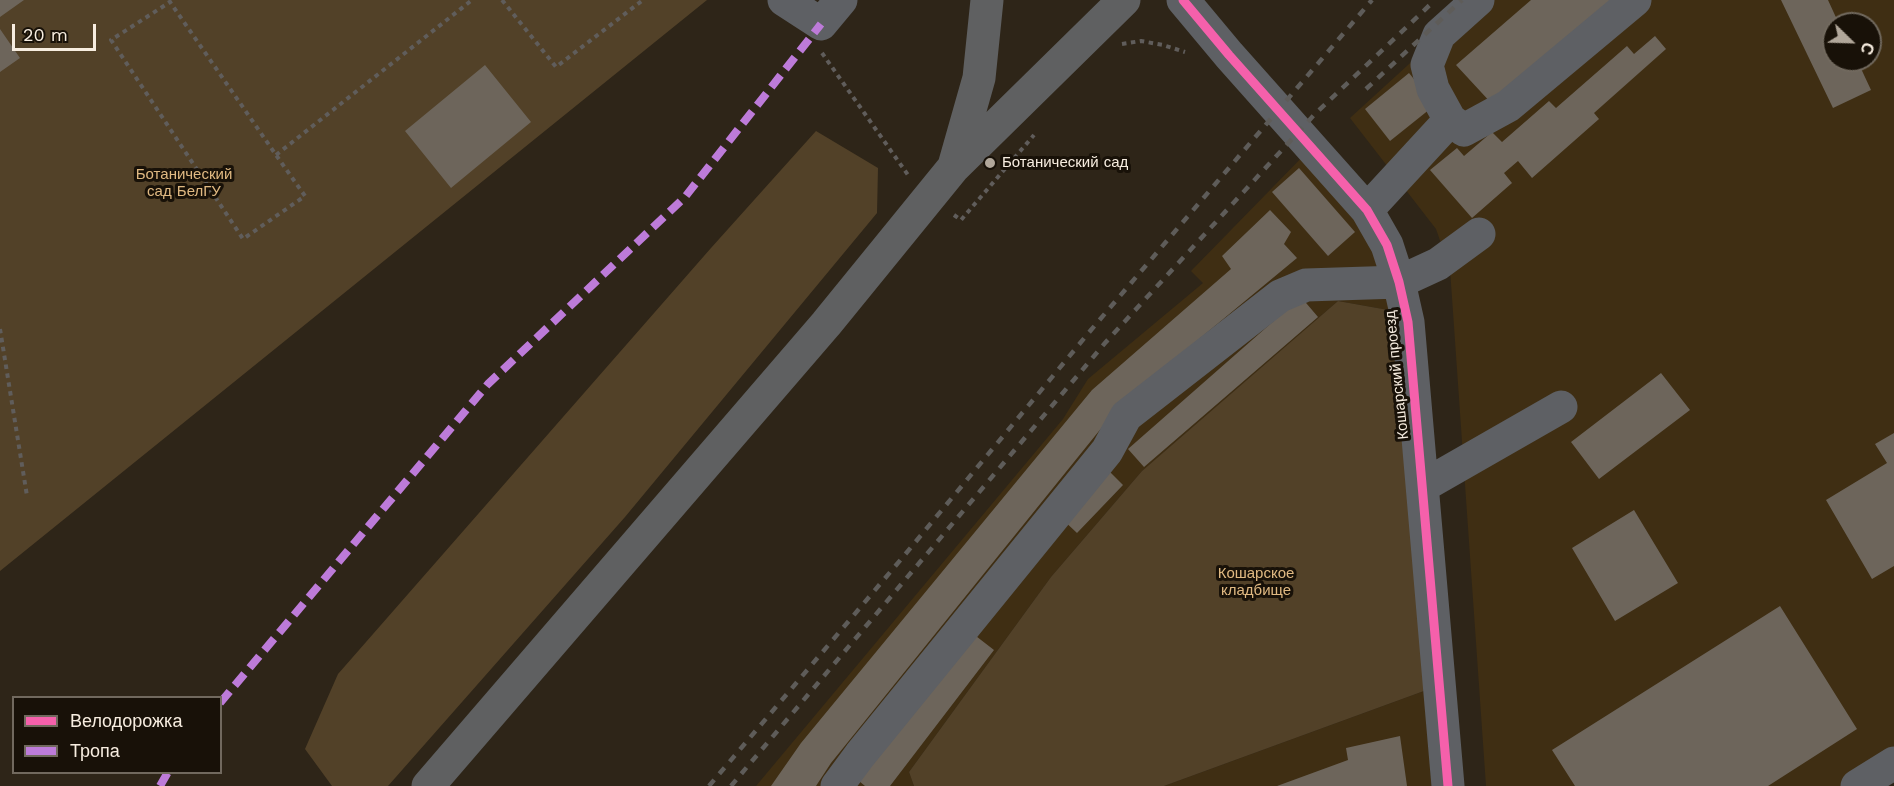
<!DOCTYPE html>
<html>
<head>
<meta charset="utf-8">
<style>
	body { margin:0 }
	#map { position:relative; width:1894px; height:786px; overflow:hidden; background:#2e2518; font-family:"Work Sans",sans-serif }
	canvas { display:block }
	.legend { position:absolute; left:12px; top:696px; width:210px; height:78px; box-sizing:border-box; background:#181108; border:2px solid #71695e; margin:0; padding:8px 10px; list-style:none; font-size:18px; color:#f7ede0 }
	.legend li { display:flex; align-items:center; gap:12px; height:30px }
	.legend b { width:30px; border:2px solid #71695e }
	.north { position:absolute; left:1822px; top:12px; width:60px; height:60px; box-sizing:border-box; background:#181108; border:2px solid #71695e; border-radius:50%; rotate:113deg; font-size:16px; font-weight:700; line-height:24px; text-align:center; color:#f7ede0 }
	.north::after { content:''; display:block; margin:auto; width:21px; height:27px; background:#b1a79a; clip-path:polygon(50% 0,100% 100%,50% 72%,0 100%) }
	.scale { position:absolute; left:12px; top:24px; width:84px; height:27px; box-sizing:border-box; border:3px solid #f7ede0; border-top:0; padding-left:8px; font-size:18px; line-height:21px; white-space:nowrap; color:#f7ede0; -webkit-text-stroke:4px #181108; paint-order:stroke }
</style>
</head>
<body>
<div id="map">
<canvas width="1894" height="786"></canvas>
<ul class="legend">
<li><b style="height:8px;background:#f560ab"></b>Велодорожка</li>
<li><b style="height:8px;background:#bd7bd9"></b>Тропа</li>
</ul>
<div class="north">С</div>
<div class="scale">20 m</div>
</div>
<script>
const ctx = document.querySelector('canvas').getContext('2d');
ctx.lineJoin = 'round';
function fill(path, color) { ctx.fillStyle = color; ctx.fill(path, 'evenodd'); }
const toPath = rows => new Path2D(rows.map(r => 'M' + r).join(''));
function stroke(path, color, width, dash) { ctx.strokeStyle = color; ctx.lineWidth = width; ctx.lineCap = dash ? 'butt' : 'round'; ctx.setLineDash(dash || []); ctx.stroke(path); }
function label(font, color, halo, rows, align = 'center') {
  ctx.font = font + ' "Work Sans",sans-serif'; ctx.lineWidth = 6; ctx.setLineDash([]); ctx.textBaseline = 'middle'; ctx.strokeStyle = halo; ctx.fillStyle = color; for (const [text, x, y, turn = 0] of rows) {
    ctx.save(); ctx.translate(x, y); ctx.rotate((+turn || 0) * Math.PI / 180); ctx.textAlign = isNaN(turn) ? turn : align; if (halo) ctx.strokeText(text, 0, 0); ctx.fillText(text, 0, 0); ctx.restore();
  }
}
fill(toPath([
	[1479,0,1894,0,1894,757,1851,786,1486,786,1450,269,1436,229,1350,118],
	[1834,24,1870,24,1870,60,1834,60],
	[1312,147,1389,260,1394,311,1338,301,1142,471,1051,577,909,772,914,786,756,786,1063,419,1088,379,1203,283,1191,271],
	[1424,691,1432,786,1164,786]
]), '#3f2e13');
fill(toPath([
	[0,0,707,0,0,571],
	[816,131,878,168,877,213,625,517,388,786,332,786,305,749,338,674,711,248],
	[1338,301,1394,311,1424,691,1164,786,914,786,909,772,1051,577,1142,471]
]), '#524128');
fill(toPath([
	[0,0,24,0,0,17],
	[1531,0,1615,0,1493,105,1456,65],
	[1781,0,1828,0,1839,24,1834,24,1834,60,1857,60,1871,90,1833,108],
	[0,29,20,58,0,72],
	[1655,36,1666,49,1594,113,1599,119,1532,178,1518,161,1504,173,1512,183,1472,218,1430,170,1457,148,1464,156,1492,132,1502,142,1549,101,1556,108,1627,46,1634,54],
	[485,65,531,122,451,188,405,131],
	[1409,73,1435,105,1390,141,1365,109],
	[1299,168,1355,232,1328,256,1272,192],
	[1270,210,1291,232,1284,244,1297,258,1129,397,1099,431,831,763,816,786,771,786,801,743,1092,390,1231,269,1222,256],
	[1301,297,1318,317,1144,467,1128,449],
	[1661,373,1690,410,1599,479,1571,442],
	[1894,433,1894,566,1872,579,1826,500,1887,463,1875,444],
	[1107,469,1123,485,1077,533,1060,517],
	[1634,510,1678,583,1615,621,1572,548],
	[1780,606,1857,729,1768,786,1575,786,1552,750],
	[972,633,994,650,890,786,865,786,859,781],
	[1400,736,1407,786,1277,786,1348,760,1346,748]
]), '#6d655b');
stroke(toPath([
	[169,0,170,2,276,155,305,196,243,239,111,40,170,2],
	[502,0,556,67,643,0],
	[1122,44,1141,41,1163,45,1185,52],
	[822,53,908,175],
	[276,155,472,0],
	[954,215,961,220,1034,135],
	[0,329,27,496]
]), '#605d5b', 4, [4.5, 4.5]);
stroke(toPath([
	[784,0,821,24,841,0],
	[1183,0,1229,55,1367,210,1387,245,1399,282,1408,322,1448,786],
	[1450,120,1433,89,1427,65,1439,35,1478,0],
	[1367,210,1450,120,1464,130,1508,106,1635,0],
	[1423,486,1561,407],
	[837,786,860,755,1107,451,1126,416,1280,296,1306,285,1399,282,1438,264,1479,234],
	[1857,786,1894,763]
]), '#5e6064', 33);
stroke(toPath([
	[954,166,979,78,987,0],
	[428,786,826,324,953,168,1124,0]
]), '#5f6061', 33);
stroke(toPath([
	[1366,89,1462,0],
	[709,786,903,557,1091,330,1372,0],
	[731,786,1105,343,1314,115,1435,0]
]), '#5e5c59', 4.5, [8, 8]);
stroke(toPath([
	[220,703,488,384,685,197,821,24],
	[160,786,168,772]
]), '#bd7bd9', 8, [15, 8]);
stroke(toPath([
	[1183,0,1229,55,1367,210,1387,245,1399,282,1408,322,1448,786]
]), '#f560ab', 9);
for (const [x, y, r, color] of [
	[990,163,6,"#b1a79a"]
]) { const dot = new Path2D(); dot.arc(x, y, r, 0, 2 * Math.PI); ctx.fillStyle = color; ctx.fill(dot); stroke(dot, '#181108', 2); }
label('15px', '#f7ede0', '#181108', [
	["Ботанический сад",1002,163]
], 'left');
label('15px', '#e0b982', '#181108', [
	["Ботанический",184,175],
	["сад БелГУ",184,192],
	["Кошарское",1256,574],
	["кладбище",1256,591]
]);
label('15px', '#f7ede0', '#181108', [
	["Кошарский проезд",1397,375,-96]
]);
</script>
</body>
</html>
